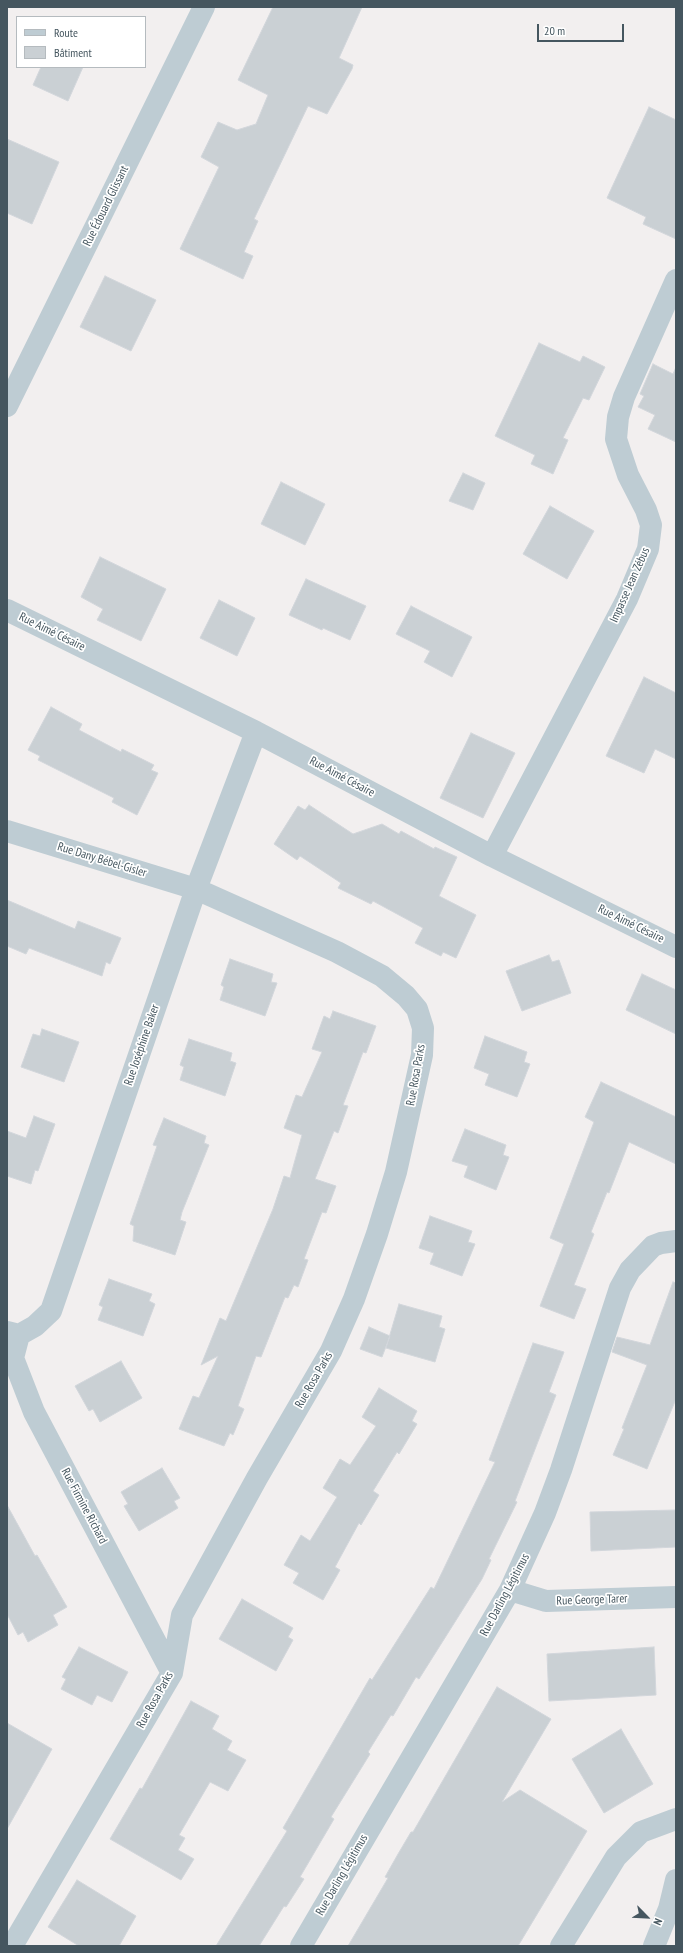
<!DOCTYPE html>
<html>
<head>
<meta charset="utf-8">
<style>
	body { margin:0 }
	#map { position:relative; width:683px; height:1953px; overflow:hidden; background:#f2efef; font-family:"PT Sans Narrow",sans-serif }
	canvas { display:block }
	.frame { position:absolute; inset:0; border:8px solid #45565f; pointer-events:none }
	.legend { position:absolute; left:16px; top:16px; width:130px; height:52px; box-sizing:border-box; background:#fff; border:1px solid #b5bbbf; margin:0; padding:5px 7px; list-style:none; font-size:12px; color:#45565f }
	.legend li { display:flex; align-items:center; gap:8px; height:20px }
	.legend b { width:20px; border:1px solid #b5bbbf }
	.north { position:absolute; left:627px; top:1897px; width:40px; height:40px; -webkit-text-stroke:3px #fff; paint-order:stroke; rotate:114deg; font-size:11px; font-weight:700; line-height:16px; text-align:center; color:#45565f }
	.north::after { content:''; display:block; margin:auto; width:14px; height:18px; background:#45565f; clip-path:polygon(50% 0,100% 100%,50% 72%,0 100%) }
	.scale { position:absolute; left:537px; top:24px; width:87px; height:18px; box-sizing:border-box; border:2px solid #45565f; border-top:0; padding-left:5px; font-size:12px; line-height:14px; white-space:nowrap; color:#45565f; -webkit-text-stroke:3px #fff; paint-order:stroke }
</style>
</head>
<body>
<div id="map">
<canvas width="683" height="1953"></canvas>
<div class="frame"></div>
<ul class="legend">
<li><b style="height:5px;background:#beccd3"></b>Route</li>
<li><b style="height:11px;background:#cad0d4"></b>Bâtiment</li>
</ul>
<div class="north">N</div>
<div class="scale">20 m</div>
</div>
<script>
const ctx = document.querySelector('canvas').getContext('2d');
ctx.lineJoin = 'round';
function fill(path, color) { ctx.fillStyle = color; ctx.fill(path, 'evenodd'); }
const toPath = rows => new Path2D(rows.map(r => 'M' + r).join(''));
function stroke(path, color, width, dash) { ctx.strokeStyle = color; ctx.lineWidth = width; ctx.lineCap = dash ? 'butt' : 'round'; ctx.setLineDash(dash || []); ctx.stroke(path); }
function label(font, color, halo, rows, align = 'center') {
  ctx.font = font + ' "PT Sans Narrow",sans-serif'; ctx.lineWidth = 3.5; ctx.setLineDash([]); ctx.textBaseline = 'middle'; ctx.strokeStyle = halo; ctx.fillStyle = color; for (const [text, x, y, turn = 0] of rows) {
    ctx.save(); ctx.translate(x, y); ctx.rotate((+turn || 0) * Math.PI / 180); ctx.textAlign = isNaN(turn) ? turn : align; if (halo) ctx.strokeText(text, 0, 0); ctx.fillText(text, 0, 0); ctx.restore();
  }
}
const building = toPath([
	[273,7,362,7,339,58,353,65,352,69,327,114,308,106,254,219,258,221,244,252,253,256,243,279,180,249,219,167,201,157,218,122,237,130,256,124,268,95,238,80,273,7],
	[41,67,83,67,68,101,33,85,41,67],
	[649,107,676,120,676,239,643,224,646,217,607,198,649,107],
	[7,139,59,162,32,224,7,213,7,139],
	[105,276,156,300,131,351,80,327,105,276],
	[539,343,580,362,583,356,605,367,589,400,583,398,563,438,568,440,553,474,531,464,535,455,495,436,539,343],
	[653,364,673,374,676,367,676,442,648,429,655,415,638,407,644,396,640,394,653,364],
	[463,473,485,483,473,510,449,501,463,473],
	[281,482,325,504,305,545,261,524,281,482],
	[550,506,594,531,567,579,523,554,550,506],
	[100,557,166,589,141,641,97,620,103,609,81,597,100,557],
	[306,579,366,606,350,640,323,628,322,630,289,615,306,579],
	[219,600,255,618,237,656,200,638,219,600],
	[411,606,472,637,452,677,424,662,430,651,396,634,411,606],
	[644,677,676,693,676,759,655,749,644,773,606,756,644,677],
	[51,707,82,724,79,730,121,752,122,749,154,765,151,770,158,773,137,815,112,802,114,798,38,760,40,756,28,750,51,707],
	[471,733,515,753,483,818,440,798,471,733],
	[309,805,353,834,382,824,399,834,401,831,434,849,435,847,457,857,439,896,476,915,456,958,443,952,441,956,415,943,423,928,373,901,371,904,338,888,341,883,300,856,297,860,274,844,298,806,305,810,309,805],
	[7,900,75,929,78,921,121,938,110,964,106,962,102,976,29,948,26,954,7,946,7,900],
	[549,955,552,962,559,960,571,993,522,1011,506,971,549,955],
	[230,959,273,974,271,982,277,983,265,1016,220,1000,224,987,221,985,230,959],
	[642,974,676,990,676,1034,626,1010,642,974],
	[333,1011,376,1026,366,1053,363,1052,343,1105,348,1106,338,1133,334,1131,315,1179,336,1186,326,1213,322,1212,304,1259,308,1260,298,1287,294,1285,288,1298,285,1297,261,1357,256,1356,238,1406,244,1409,233,1435,230,1433,224,1446,179,1429,193,1396,199,1398,218,1356,201,1365,220,1318,226,1321,273,1209,284,1176,290,1178,302,1135,284,1128,296,1095,302,1097,322,1052,312,1049,324,1016,330,1019,333,1011],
	[42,1029,79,1042,64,1082,21,1067,33,1034,40,1036,42,1029],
	[485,1036,527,1052,524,1062,530,1064,517,1097,485,1085,489,1074,474,1068,485,1036],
	[189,1039,232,1053,230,1061,236,1063,225,1096,180,1080,184,1067,180,1065,189,1039],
	[601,1082,676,1117,676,1164,629,1142,609,1193,607,1192,591,1232,594,1234,574,1285,586,1289,574,1319,540,1306,564,1244,550,1238,594,1122,585,1117,601,1082],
	[34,1116,55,1124,38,1171,35,1170,31,1184,7,1176,7,1131,26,1138,34,1116],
	[164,1118,206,1136,204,1143,209,1145,182,1212,180,1220,186,1222,175,1255,133,1241,134,1226,130,1224,157,1146,153,1145,164,1118],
	[465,1129,506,1145,503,1155,509,1157,496,1190,464,1177,468,1166,452,1161,465,1129],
	[430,1216,472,1231,468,1242,475,1244,462,1276,430,1264,434,1253,419,1248,430,1216],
	[109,1279,152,1294,149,1301,155,1304,143,1336,98,1320,103,1307,99,1305,109,1279],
	[673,1282,676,1283,676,1399,647,1469,613,1455,624,1429,622,1428,647,1365,612,1352,617,1337,650,1345,673,1282],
	[399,1304,442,1316,439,1327,445,1329,435,1362,386,1348,399,1304],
	[369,1327,390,1336,382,1357,360,1349,369,1327],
	[533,1343,564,1352,549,1392,556,1395,515,1501,517,1502,489,1559,491,1560,482,1579,419,1679,416,1677,393,1716,391,1715,368,1752,370,1754,331,1817,334,1819,300,1877,304,1879,286,1907,284,1906,259,1946,216,1946,287,1831,283,1828,370,1678,372,1680,431,1587,434,1589,495,1462,489,1460,533,1343],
	[121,1361,142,1398,100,1422,93,1409,89,1411,75,1386,121,1361],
	[379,1388,417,1411,412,1421,417,1424,399,1454,397,1452,373,1491,379,1495,361,1525,359,1523,335,1567,340,1570,323,1600,293,1583,299,1573,284,1565,301,1535,310,1541,337,1497,323,1488,340,1459,350,1465,376,1426,362,1417,379,1388],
	[162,1468,180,1498,174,1501,178,1508,139,1531,124,1506,128,1504,121,1492,162,1468],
	[7,1505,35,1556,37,1555,67,1607,53,1615,58,1625,28,1642,23,1632,18,1635,7,1614,7,1505],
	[676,1510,676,1547,591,1551,590,1512,676,1510],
	[242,1599,293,1628,288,1637,293,1640,276,1671,219,1639,242,1599],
	[79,1647,128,1672,112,1702,97,1695,92,1705,61,1689,66,1679,62,1677,79,1647],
	[654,1647,656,1695,549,1701,547,1654,654,1647],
	[497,1687,551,1719,502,1802,520,1790,587,1831,518,1946,348,1946,388,1878,385,1877,398,1854,411,1832,413,1832,497,1687],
	[191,1701,219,1716,212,1729,232,1741,227,1750,246,1760,228,1791,210,1782,179,1835,185,1838,178,1850,194,1859,181,1880,110,1839,140,1788,142,1789,191,1701],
	[7,1723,52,1749,7,1829,7,1723],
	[621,1729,653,1784,604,1813,572,1759,621,1729],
	[77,1880,136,1916,119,1946,79,1946,48,1927,77,1880]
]);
fill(building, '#cad0d4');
stroke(building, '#d2d6db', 1);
stroke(toPath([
	[7,406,204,7],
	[7,610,256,732,492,856,676,947],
	[7,831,196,889,337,952,382,976,406,996,417,1009,423,1028,422,1055,396,1172,377,1234,354,1299,331,1351,257,1478,182,1615,172,1673,12,1946],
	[492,856,627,599,648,549,651,525,646,510,628,475,616,439,618,417,624,397,676,280],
	[7,1332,19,1335,35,1326,51,1311,196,889,256,732],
	[19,1335,13,1358,34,1412,172,1673],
	[510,1590,546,1601,676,1597],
	[301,1946,510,1590,545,1513,561,1470,620,1288,630,1270,653,1246,661,1243,676,1241],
	[561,1946,616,1857,641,1832,676,1819],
	[654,1946,669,1909,676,1880]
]), '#beccd3', 22);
label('12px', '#45565f', '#fff', [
	["Rue Édouard Glissant",106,206,-64],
	["Impasse Jean Zébus",630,585,-66],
	["Rue Aimé Césaire",52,632,26],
	["Rue Aimé Césaire",342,777,28],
	["Rue Dany Bébel-Gisler",102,860,17],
	["Rue Aimé Césaire",631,924,26],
	["Rue Joséphine Baker",142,1045,-71],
	["Rue Rosa Parks",416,1075,-80],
	["Rue Rosa Parks",314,1380,-60],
	["Rue Firmine Richard",84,1506,62],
	["Rue Darling Légitimus",505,1595,-62],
	["Rue George Tarer",592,1600,-2],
	["Rue Rosa Parks",155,1700,-61],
	["Rue Darling Légitimus",342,1875,-60]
]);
</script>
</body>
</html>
